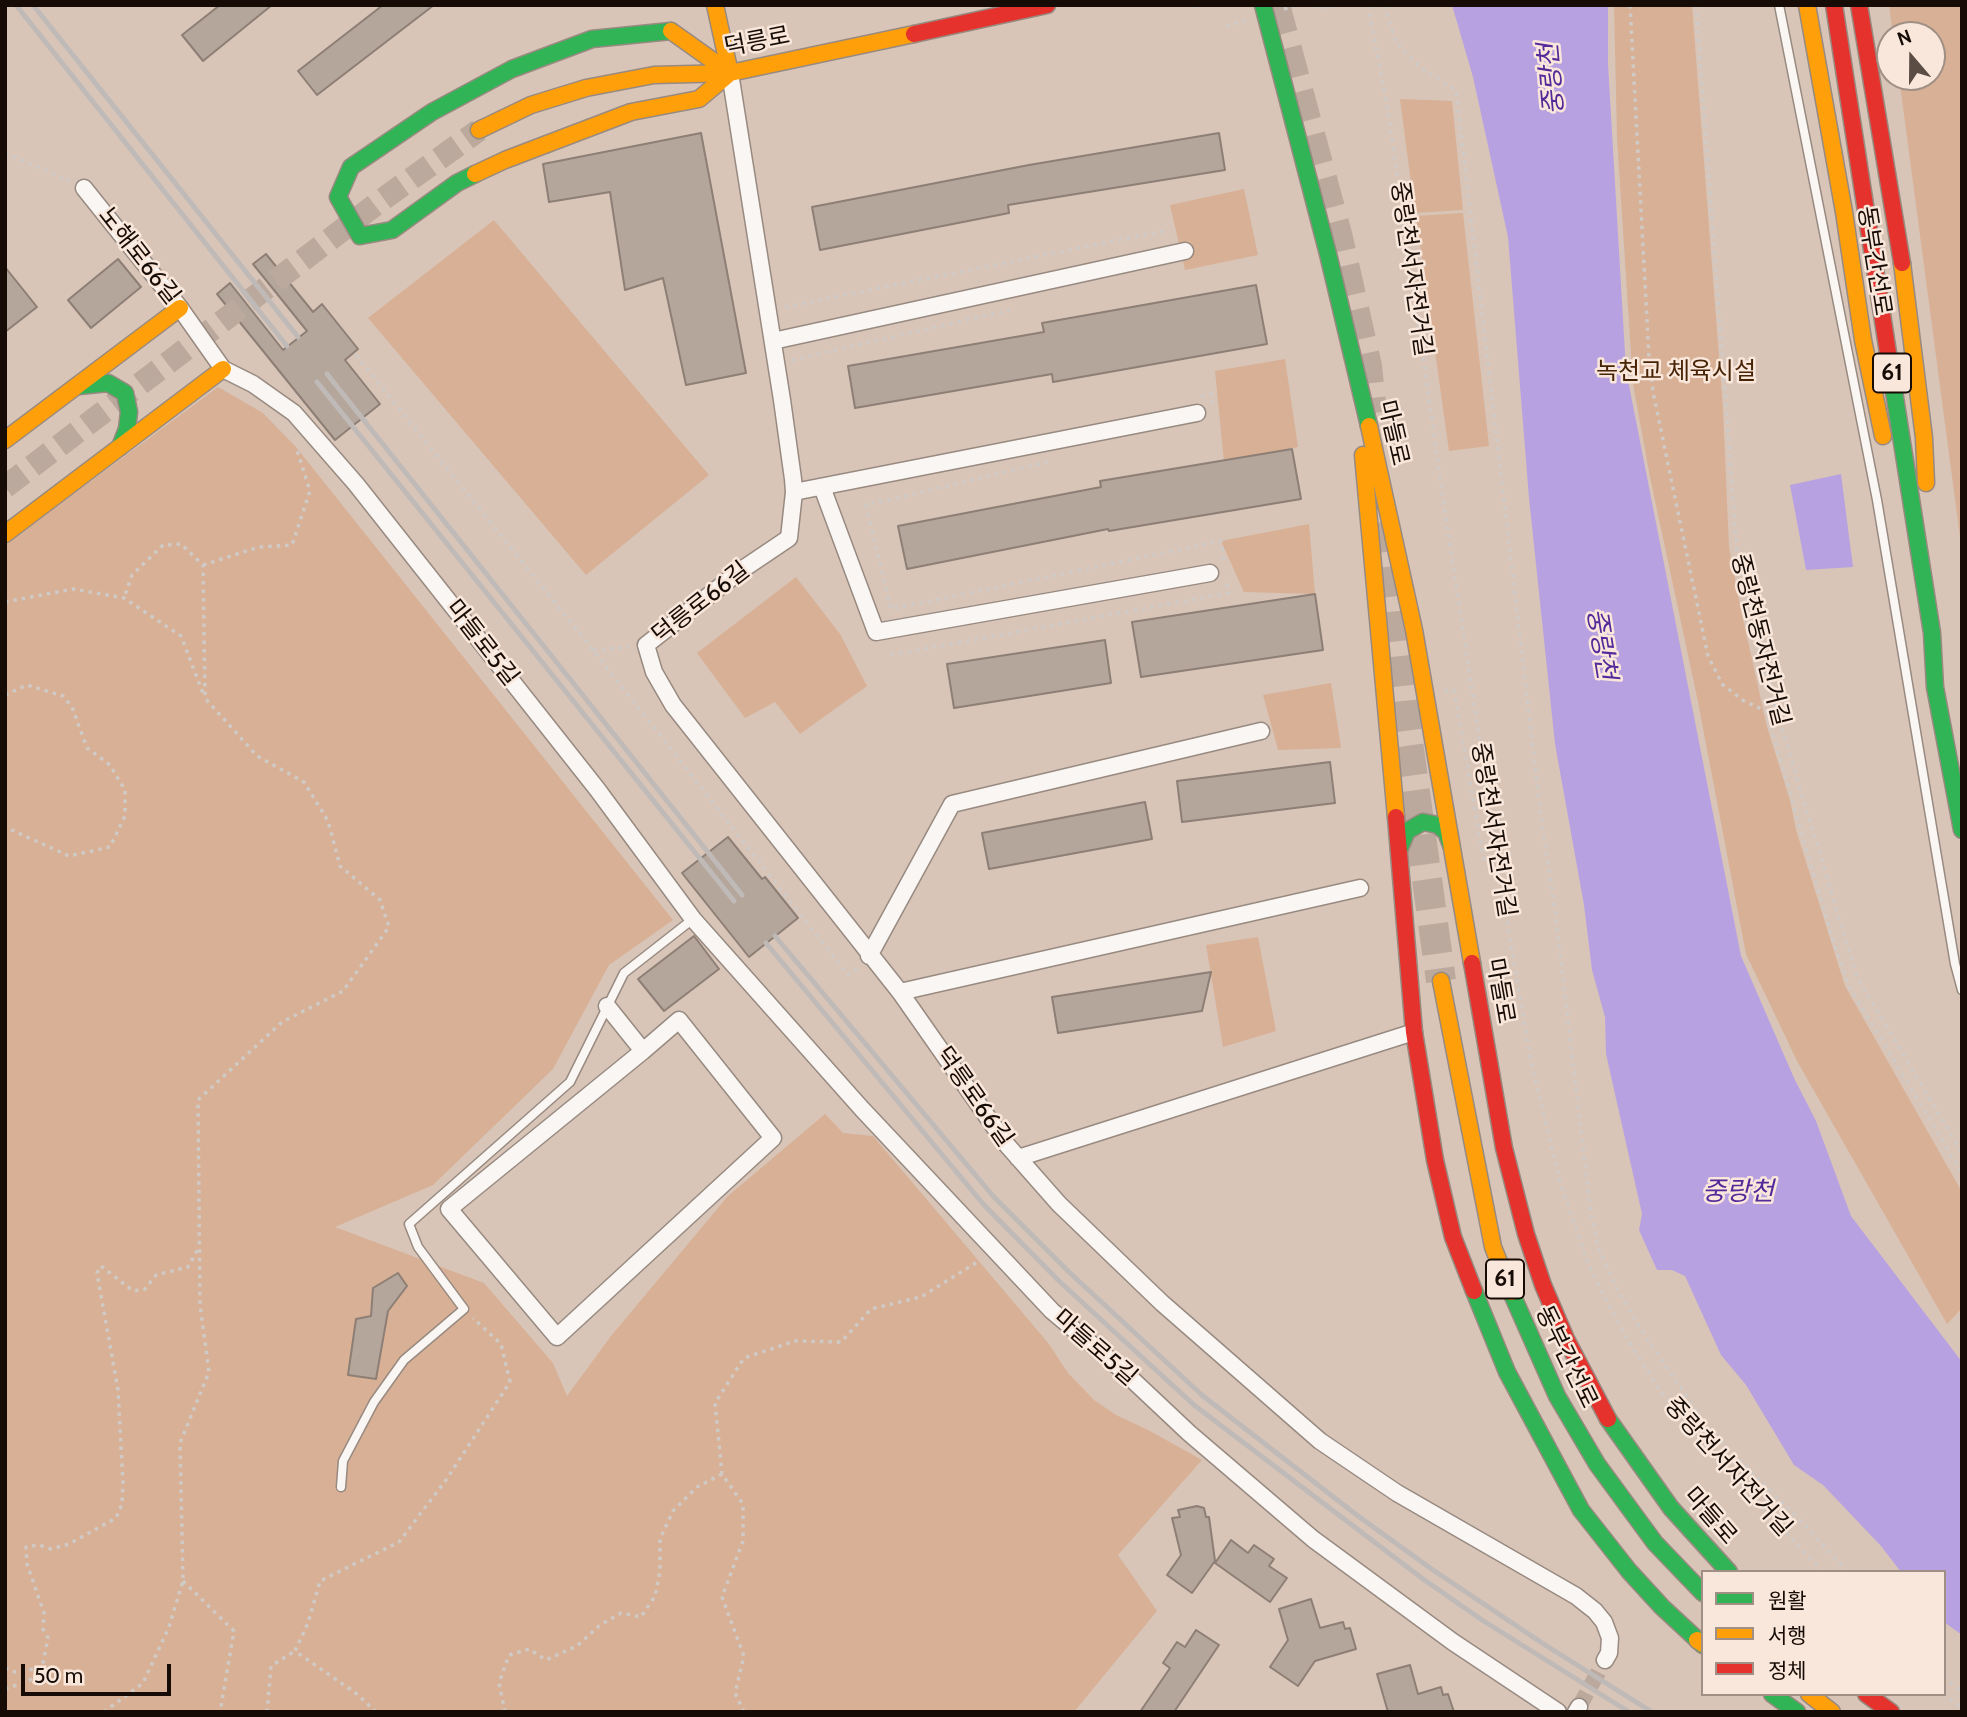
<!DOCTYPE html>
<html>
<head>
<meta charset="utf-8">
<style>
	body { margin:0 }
	#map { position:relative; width:1967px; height:1717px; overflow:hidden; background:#d8c5b8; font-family:Cabin,"Noto Sans KR",sans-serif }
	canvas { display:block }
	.frame { position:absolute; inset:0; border:7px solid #170c05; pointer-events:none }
	.legend { position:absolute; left:1701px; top:1570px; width:245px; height:126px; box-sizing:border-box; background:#f9e7db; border:2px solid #9f8f85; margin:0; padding:9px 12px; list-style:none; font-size:21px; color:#170c05 }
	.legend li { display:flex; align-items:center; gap:14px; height:35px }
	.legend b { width:35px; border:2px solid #9f8f85 }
	.north { position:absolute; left:1876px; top:21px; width:70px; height:70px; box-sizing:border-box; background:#f9e7db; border:2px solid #9f8f85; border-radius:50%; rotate:340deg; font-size:19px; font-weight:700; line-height:28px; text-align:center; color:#170c05 }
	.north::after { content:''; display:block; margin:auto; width:24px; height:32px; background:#5b4d44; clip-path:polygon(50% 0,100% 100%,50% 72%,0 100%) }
	.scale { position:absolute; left:21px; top:1664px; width:150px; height:32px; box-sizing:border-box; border:4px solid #170c05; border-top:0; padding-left:9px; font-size:21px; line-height:24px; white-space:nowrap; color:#170c05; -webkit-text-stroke:5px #f9e7db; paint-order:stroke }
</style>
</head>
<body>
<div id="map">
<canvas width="1967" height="1717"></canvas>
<div class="frame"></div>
<ul class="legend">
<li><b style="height:9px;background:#30b455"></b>원활</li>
<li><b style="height:9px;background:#ff9f0a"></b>서행</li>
<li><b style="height:9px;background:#e5322d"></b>정체</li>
</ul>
<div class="north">N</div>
<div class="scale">50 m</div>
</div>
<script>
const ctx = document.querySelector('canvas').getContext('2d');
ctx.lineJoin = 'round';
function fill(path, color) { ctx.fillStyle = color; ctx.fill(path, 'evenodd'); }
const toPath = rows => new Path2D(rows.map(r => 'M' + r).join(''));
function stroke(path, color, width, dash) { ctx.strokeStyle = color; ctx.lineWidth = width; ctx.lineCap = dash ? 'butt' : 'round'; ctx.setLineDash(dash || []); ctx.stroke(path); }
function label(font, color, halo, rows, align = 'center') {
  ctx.font = font + ' Cabin,"Noto Sans KR",sans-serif'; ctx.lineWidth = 5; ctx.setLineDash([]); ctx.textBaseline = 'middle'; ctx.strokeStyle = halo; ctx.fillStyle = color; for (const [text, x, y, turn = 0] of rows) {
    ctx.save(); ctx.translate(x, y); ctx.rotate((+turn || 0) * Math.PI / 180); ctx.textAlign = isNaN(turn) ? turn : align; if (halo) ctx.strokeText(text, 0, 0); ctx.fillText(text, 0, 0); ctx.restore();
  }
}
fill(toPath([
	[1614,5,1692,5,1723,409,1729,547,1741,610,1767,727,1790,800,1796,830,1845,986,1962,1192,1962,1308,1947,1324,1797,1061,1746,954,1698,702,1650,477,1633,384,1617,138],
	[1889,5,1962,5,1962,552,1899,77,1932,77,1932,35,1893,35],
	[1400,99,1452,101,1463,210,1415,213],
	[1244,189,1258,255,1185,270,1170,205],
	[1463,213,1489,446,1449,451,1416,216],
	[494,220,709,475,586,575,368,318],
	[1285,359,1298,447,1224,462,1215,371],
	[218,387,263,413,296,447,673,920,609,965,553,1069,433,1185,335,1227,484,1283,553,1363,567,1396,611,1336,728,1196,825,1114,843,1133,873,1136,1049,1344,1068,1373,1094,1400,1116,1415,1150,1431,1202,1460,1118,1555,1157,1611,1074,1712,5,1712,5,545],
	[1309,524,1315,594,1244,592,1221,541],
	[796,577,840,634,867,686,800,734,775,702,745,718,697,653],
	[1331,683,1341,748,1278,750,1263,695],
	[1258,937,1276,1031,1223,1047,1206,945]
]), '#d8b095');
fill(toPath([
	[1452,5,1608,5,1608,64,1626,370,1741,956,1794,1078,1816,1121,1851,1216,1962,1362,1962,1635,1944,1622,1944,1572,1901,1572,1881,1546,1823,1485,1794,1465,1746,1385,1721,1355,1685,1276,1672,1270,1657,1270,1639,1230,1642,1214,1606,1054,1605,1017,1592,970,1584,905,1555,744,1529,498,1508,237,1473,77],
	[1841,474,1853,567,1806,570,1790,485]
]), '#b8a1e1');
const building = toPath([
	[220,5,272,5,203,61,182,35,220,5],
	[383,5,434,5,317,95,298,71,383,5],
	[701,133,746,373,686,385,663,278,625,290,610,192,549,202,543,164,701,133],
	[1219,133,1225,170,1008,205,1009,213,820,250,812,207,1029,165,1219,133],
	[266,254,313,312,322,304,358,349,345,360,380,404,335,440,217,294,230,283,283,350,307,331,253,264,266,254],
	[118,259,141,287,91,328,68,300,118,259],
	[5,267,37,307,5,332,5,267],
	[1256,285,1267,344,1053,382,1052,374,855,408,848,366,1044,332,1042,323,1256,285],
	[1292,449,1301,499,1109,531,1108,529,907,569,898,526,1101,487,1100,481,1292,449],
	[1315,594,1323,650,1141,677,1132,622,1315,594],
	[1105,640,1111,683,954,708,947,664,1105,640],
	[1330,762,1335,803,1182,822,1177,781,1330,762],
	[1145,802,1152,839,989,869,982,833,1145,802],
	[728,837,762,879,765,877,798,918,749,957,682,873,728,837],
	[694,936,719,969,664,1011,638,979,694,936],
	[1211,972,1202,1011,1058,1033,1052,997,1211,972],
	[398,1273,407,1286,388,1311,376,1379,348,1375,356,1319,371,1316,373,1288,398,1273],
	[1197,1506,1204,1508,1206,1517,1209,1517,1215,1561,1192,1593,1167,1575,1181,1555,1172,1518,1180,1517,1178,1510,1197,1506],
	[1231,1540,1248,1553,1254,1545,1274,1559,1269,1566,1287,1578,1270,1602,1215,1563,1231,1540],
	[1311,1599,1320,1628,1343,1622,1345,1629,1350,1628,1356,1649,1315,1661,1298,1686,1270,1667,1288,1640,1279,1609,1311,1599],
	[1196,1630,1219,1645,1174,1712,1140,1712,1170,1668,1163,1663,1177,1642,1185,1647,1196,1630],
	[1410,1665,1418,1694,1441,1687,1443,1695,1448,1694,1454,1712,1388,1712,1377,1674,1410,1665]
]);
fill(building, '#b5a69c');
stroke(building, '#8d7f75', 2);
stroke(toPath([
	[1579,1707,1605,1660]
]), '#bba99d', 16, [16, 8]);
stroke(toPath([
	[5,487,379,202,479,130]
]), '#bba99d', 23, [23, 11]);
stroke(toPath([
	[1275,5,1338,238,1367,366,1372,413],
	[1384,522,1405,720,1441,981]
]), '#bba99d', 30, [30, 15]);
const lane = toPath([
	[1779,5,1877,500,1955,964,1962,990],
	[341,1487,343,1461,374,1402,404,1360,464,1309,418,1247,409,1224,570,1082,624,973,693,919]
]);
const street = toPath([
	[730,73,782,400,793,479,794,492,789,538,740,571,646,645,654,672,673,705,900,992,1007,1145,1059,1204,1162,1303,1320,1441,1397,1493,1576,1596,1595,1611,1604,1622,1610,1638,1609,1653,1605,1660],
	[84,188,180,308,223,369,253,384,294,413,356,484,597,789,693,919,862,1109,1052,1311,1121,1369,1189,1433,1313,1539,1453,1642,1558,1712],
	[773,341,1185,251],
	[822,487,876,632,1210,573],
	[794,492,1197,413],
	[869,956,952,804,1261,731],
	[900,992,1360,888],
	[607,1006,643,1051,679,1020,773,1138,557,1337,449,1209,643,1051],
	[1018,1158,1414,1032],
	[1576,1712,1579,1707]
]);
const fast = toPath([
	[1263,5,1328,254,1369,426],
	[475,174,457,183,392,230,360,236,338,197,351,167,432,112,512,69,592,39,671,31],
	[1893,385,1932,633,1935,687,1962,830],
	[79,386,108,383,125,393,129,412,127,429,120,447],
	[1399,850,1407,831,1423,822,1438,825,1446,832,1451,845],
	[1474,1291,1507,1372,1581,1510,1629,1571,1662,1607,1703,1645],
	[1511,1292,1557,1396,1597,1464,1655,1543,1703,1593],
	[1608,1419,1671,1508,1729,1572],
	[1772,1694,1797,1712]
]);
const slow = toPath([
	[715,5,730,73],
	[1807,5,1844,212,1863,340,1883,436],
	[479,130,531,105,586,88,654,75,730,73,914,34],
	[475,174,505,160,631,112,699,99,730,73,671,31],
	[1902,263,1924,438,1926,483],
	[1369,426,1414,630,1472,963],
	[5,440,180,308],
	[1363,455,1396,817],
	[5,534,223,369],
	[1441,981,1493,1247,1511,1292],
	[1697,1640,1703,1644],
	[1809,1694,1832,1712]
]);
const jam = toPath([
	[1834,5,1893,385],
	[1859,5,1902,263],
	[914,34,1047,5],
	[1396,817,1414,1032,1435,1160,1453,1237,1474,1291],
	[1472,963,1504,1148,1526,1234,1543,1285,1566,1339,1608,1419],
	[1866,1694,1891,1712]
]);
stroke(lane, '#988a80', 11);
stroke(street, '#988a80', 19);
stroke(fast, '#988a80', 19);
stroke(slow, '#988a80', 19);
stroke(jam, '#988a80', 19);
stroke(toPath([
	[1193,5,1194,8],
	[1313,5,1317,8,1337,5],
	[1368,5,1388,111,1446,519,1510,940,1531,1062,1560,1182,1587,1261,1600,1288,1627,1339,1659,1389,1692,1432,1823,1572],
	[1384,5,1395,40,1403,51,1424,70,1456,90,1541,817,1555,910,1590,1207,1598,1247,1617,1289,1644,1334,1708,1428,1806,1526,1847,1572],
	[1630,5,1649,358,1653,392,1708,656,1722,684,1744,701,1766,711,1834,944,1849,986,1962,1173],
	[1696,5,1737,552,1753,632,1857,977,1962,1153],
	[1284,9,1297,5],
	[1226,26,1247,20],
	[5,153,70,181],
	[785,307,1164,231],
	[356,355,586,641,848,975,857,969],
	[792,360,1010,310],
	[1201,396,1211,394,1212,404],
	[1048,462,866,505,891,609,1221,541,1224,564],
	[203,565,259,547,292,545,310,491,296,447],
	[5,602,73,589,124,598,181,636,204,696],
	[593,650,629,647],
	[891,655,1228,593,1226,578],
	[1445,691,1454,690,1484,861,1497,864],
	[5,695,27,685,63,696,72,707,87,748,110,765,125,790,125,816,110,847,69,856,5,827],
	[183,1581,234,1631,220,1712],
	[5,1668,15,1672,42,1668,48,1638,43,1629,44,1613,27,1564,26,1547,39,1545,51,1549,69,1544,116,1518,122,1504,123,1483,118,1390,97,1273,101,1266,133,1291,145,1289,156,1275,188,1267,198,1249],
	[1944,1676,1962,1693],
	[5,1689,29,1681,41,1670],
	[1943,1694,1962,1708],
	[104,1712,143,1683,169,1627,183,1581,180,1443,209,1372,200,1305,198,1100,282,1022,343,991,389,927,380,900,340,866,328,821,304,782,257,756,205,698,203,565,181,544,163,545,132,575,124,598],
	[267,1712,271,1666,295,1651],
	[376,1712,357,1694,295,1651,308,1623,320,1581,399,1542,446,1480,510,1382,501,1344,473,1318],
	[505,1712,499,1683,509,1655,529,1649,546,1660,577,1646,600,1625,621,1613,641,1617,655,1596,660,1571,660,1539,673,1511,697,1487,722,1474],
	[744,1712,735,1693,744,1656,722,1597,743,1541,743,1504,722,1474,715,1403,744,1358,795,1341,841,1342,871,1309,921,1297,979,1261]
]), '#d0cac6', 3.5, [3.5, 5]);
stroke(lane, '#f9f6f4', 8);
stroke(street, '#f9f6f4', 16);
stroke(fast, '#30b455', 16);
stroke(slow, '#ff9f0a', 16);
stroke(jam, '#e5322d', 16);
stroke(toPath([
	[16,5,287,346],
	[33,5,298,337],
	[327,374,742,895],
	[317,382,734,901],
	[775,936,993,1196,1069,1272,1203,1396,1358,1516,1433,1570,1542,1643,1652,1712],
	[766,943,984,1205,1059,1281,1194,1405,1423,1579,1482,1620,1629,1712]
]), '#bfbab7', 5);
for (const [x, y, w] of [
	[1892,373,38],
	[1505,1279,38]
]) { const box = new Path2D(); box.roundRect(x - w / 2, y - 19.5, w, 39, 5); ctx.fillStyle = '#f9e7db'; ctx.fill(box); stroke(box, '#170c05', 2); }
label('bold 23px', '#170c05', null, [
	["61",1892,373],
	["61",1505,1279]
]);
label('24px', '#170c05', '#f9e7db', [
	["덕릉로",757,42,-11],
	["노해로66길",139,256,52],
	["동부간선로",1874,261,81],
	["중랑천서자전거길",1411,269,82],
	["마들로",1393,433,77],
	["덕릉로66길",701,603,-38],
	["중랑천동자전거길",1760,640,76],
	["마들로5길",482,643,52],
	["중랑천서자전거길",1493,830,81],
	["마들로",1500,991,80],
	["덕릉로66길",974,1097,55],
	["마들로5길",1095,1348,41],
	["동부간선로",1566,1357,64],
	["중랑천서자전거길",1728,1467,48],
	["마들로",1710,1516,49]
]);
label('24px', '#472305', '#f9e7db', [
	["녹천교 체육시설",1676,372]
]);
label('italic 26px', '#542999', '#f9e7db', [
	["중랑천",1552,79,-95],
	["중랑천",1601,644,81],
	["중랑천",1738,1192]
]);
</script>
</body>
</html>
